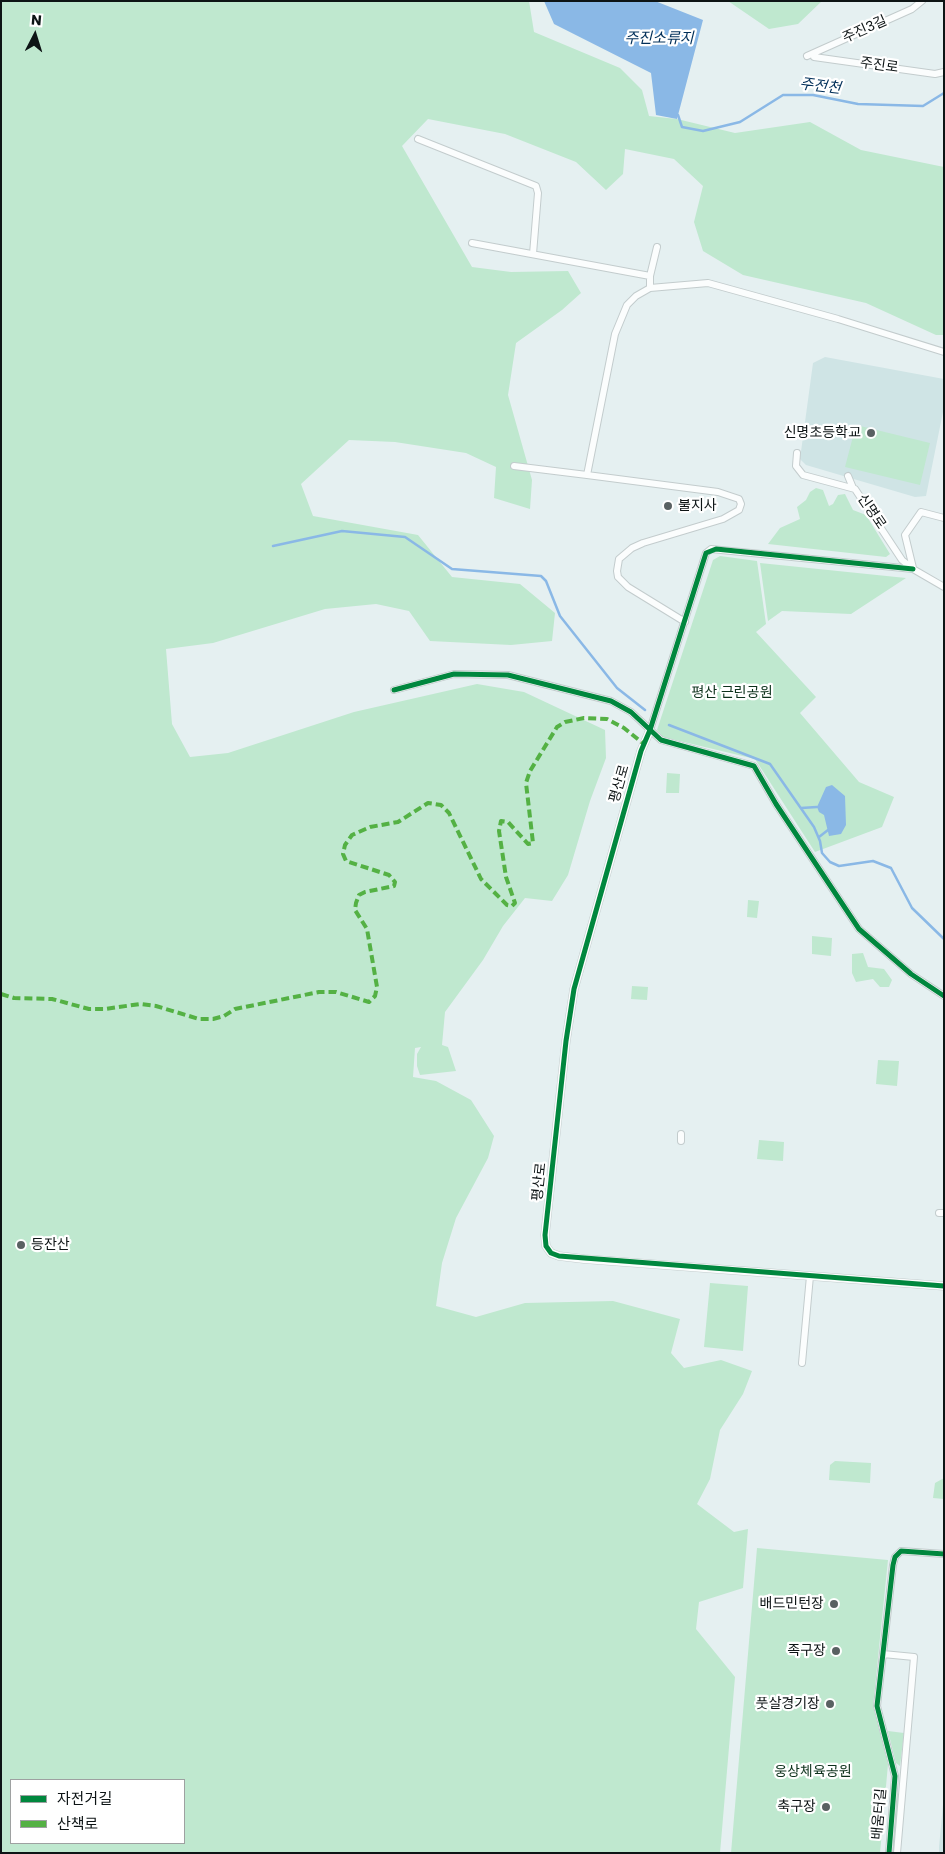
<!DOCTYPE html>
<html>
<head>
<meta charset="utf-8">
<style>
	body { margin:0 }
	#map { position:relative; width:945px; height:1854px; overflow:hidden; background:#e5f0f1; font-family:Poppins,"Noto Sans KR",sans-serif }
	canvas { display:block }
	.frame { position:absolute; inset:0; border:2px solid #0d1415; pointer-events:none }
	.legend { position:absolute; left:10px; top:1779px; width:175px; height:65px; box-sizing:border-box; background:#fff; border:1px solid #9ea1a1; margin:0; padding:6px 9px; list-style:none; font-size:15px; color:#0d1415 }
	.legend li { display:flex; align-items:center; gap:10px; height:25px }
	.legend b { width:25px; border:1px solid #9ea1a1 }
	.north { position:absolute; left:10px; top:10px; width:50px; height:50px; -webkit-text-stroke:4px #fff; paint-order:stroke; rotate:5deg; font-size:14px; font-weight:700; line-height:20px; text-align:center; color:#0d1415 }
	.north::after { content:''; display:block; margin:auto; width:18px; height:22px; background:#0d1415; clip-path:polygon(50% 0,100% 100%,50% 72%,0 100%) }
</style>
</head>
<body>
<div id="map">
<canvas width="945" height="1854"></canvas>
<div class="frame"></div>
<ul class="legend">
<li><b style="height:6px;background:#00873e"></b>자전거길</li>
<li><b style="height:6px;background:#54b144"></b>산책로</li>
</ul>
<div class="north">N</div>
</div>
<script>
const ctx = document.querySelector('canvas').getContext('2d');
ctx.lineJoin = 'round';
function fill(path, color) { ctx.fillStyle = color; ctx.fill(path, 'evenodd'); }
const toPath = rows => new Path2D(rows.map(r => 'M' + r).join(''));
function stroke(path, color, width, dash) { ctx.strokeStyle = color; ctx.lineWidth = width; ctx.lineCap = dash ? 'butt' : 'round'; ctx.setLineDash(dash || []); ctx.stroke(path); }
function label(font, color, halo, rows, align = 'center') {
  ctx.font = font + ' Poppins,"Noto Sans KR",sans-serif'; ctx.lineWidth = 4.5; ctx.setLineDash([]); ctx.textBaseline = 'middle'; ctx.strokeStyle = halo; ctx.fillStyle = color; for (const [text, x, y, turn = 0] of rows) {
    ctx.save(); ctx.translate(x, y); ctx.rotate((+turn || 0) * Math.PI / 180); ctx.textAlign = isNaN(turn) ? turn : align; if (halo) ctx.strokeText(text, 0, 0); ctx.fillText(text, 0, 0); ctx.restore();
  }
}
fill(toPath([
	[825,357,944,379,944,407,926,496,915,497,806,465,800,459,813,363],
	[944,1794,944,1853,939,1853,939,1847]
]), '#cfe4e5');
fill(toPath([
	[1,1,529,1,534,32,620,68,642,90,649,116,677,119,735,133,810,122,861,150,944,167,944,335,936,335,866,303,743,275,703,251,694,222,703,186,674,159,625,149,623,174,606,190,576,162,505,134,428,119,402,146,472,267,511,272,568,271,581,293,562,310,516,343,508,395,532,480,530,509,494,498,496,467,466,453,395,442,349,440,301,484,313,516,418,535,452,577,520,584,555,613,552,641,511,645,430,641,409,611,376,604,325,609,213,643,166,649,172,724,190,757,228,753,354,712,477,684,524,692,605,730,606,758,590,801,568,875,552,901,525,898,503,926,483,960,445,1012,442,1045,448,1047,456,1071,420,1075,417,1066,417,1054,421,1047,415,1048,413,1077,436,1081,471,1100,494,1136,488,1158,456,1218,442,1263,436,1306,476,1317,525,1303,613,1301,680,1319,671,1353,684,1368,721,1360,752,1371,743,1394,720,1430,710,1479,697,1504,734,1532,748,1529,743,1588,699,1602,696,1629,735,1677,720,1853,1,1853],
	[11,1780,184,1780,184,1843,11,1843],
	[728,1,822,1,798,24,769,29],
	[856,425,930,443,920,485,845,467],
	[816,488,823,490,829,506,833,504,838,495,845,494,853,510,866,515,890,554,886,557,768,544,780,528,800,519,797,507,806,500,810,492],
	[720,556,757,561,766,624,756,632,816,697,800,713,859,782,894,797,882,827,815,852,755,759,663,737,657,730,713,560],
	[760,563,906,578,851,614,782,611,768,621],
	[667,773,680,774,679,793,666,793],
	[748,900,759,901,757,918,747,917],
	[812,936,832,938,831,956,812,954],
	[863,953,868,967,884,969,892,980,889,987,880,987,873,979,856,982,852,973,852,954],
	[632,986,648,987,647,1000,631,999],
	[878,1060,899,1061,897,1086,876,1084],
	[759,1140,784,1142,783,1161,757,1159],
	[710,1283,748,1286,743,1351,704,1347],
	[835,1461,871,1463,870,1483,829,1480,830,1465],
	[944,1478,944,1499,933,1498,935,1483],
	[757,1548,888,1560,873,1706,888,1764,880,1853,731,1853],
	[888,1731,904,1733,900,1766,896,1763],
	[897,1793,899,1794,895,1853,892,1853]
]), '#bfe8cf');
fill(toPath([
	[544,1,655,1,703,20,677,119,656,115,651,73,554,24],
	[832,785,845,796,846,825,841,834,829,836,824,815,819,812,817,807,826,787]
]), '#8ab8e6');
stroke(toPath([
	[678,115,682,127,703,131,740,122,783,95,813,95,858,104,923,106,944,93],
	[273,546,342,531,405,537,452,569,541,576,546,581,560,616,617,688,645,710],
	[669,725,770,764,814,827,820,841,822,853,830,862,839,866,873,861,891,868,912,908,944,939],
	[801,808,817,807],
	[819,837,828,830]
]), '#8ab8e6', 2.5);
const minor = toPath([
	[807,56,912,9,922,1],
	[814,57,935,74,944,72],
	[418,139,536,186,538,193,533,254],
	[472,243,650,276],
	[650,288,708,283,838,319,944,352],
	[797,453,796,466,803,475,855,489,902,560,913,569,944,587],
	[514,466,587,475,615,334,627,305,636,296,650,288,650,276,657,247],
	[587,475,718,492,739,499,741,504,739,510,723,519,643,543,632,548,619,559,617,571,618,577,628,587,685,622],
	[848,476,853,488],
	[913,568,905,535,921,512,944,518],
	[394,690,454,674,508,675,611,701,631,712,661,740,754,766,776,804,859,929,911,974,944,996],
	[650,730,706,553,711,549,913,569],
	[681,1134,681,1141],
	[939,1213,944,1213],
	[802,1363,810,1276],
	[883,1654,914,1657,897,1853],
	[889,1853,895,1776,877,1706,893,1565,895,1557,901,1551,944,1554]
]);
const tertiary = toPath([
	[650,730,641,751,574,989,566,1041,545,1235,546,1246,551,1253,559,1256,584,1259,944,1286]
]);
stroke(minor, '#c3cccd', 8);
stroke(tertiary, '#c3cccd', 9);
stroke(minor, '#fbfdfd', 6);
stroke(tertiary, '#fbfdfd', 8);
stroke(toPath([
	[1,994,14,998,52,999,89,1009,105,1009,140,1004,156,1006,199,1019,213,1019,224,1016,235,1009,319,992,336,992,369,1002,375,996,377,987,367,929,355,910,356,903,359,895,365,892,394,886,395,882,389,875,346,861,343,854,345,845,352,835,370,827,398,822,428,803,441,805,449,813,481,879,507,905,512,906,515,903,506,877,499,831,501,821,508,822,528,844,533,843,526,783,530,771,557,727,565,722,584,718,607,719,624,728,644,744]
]), '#54b144', 4, [8, 4]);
stroke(toPath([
	[913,569,716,549,706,553,650,730,641,751,574,989,566,1041,545,1235,546,1246,551,1253,559,1256,944,1286],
	[394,690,454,674,508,675,611,701,631,712,661,740,754,766,776,804,859,929,911,974,944,996],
	[889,1853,895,1776,877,1706,893,1565,895,1557,901,1551,944,1554]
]), '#00873e', 5);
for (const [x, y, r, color] of [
	[871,433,5,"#596162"],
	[668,506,5,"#596162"],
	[21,1245,5,"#596162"],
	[834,1604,5,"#596162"],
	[836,1651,5,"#596162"],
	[830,1704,5,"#596162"],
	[826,1807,5,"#596162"]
]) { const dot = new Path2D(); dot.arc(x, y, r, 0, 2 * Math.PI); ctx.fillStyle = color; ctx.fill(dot); stroke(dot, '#fff', 2); }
label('14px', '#0d1415', '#fff', [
	["주진3길",865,30,-24],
	["주진로",879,66,8],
	["신명로",871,512,56],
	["평산로",620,784,-74],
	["평산로",540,1182,-84],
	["배움터길",880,1814,-85]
]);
label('14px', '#0d1415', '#fff', [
	["신명초등학교",861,433],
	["불지사",678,506,"left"],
	["등잔산",31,1245,"left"],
	["배드민턴장",824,1604],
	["족구장",826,1651],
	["풋살경기장",820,1704],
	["축구장",816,1807]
], 'right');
label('14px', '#0c311b', '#fff', [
	["평산 근린공원",732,693],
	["웅상체육공원",813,1772]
]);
label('italic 15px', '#012f59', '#fff', [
	["주진소류지",659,39],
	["주전천",820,87,7]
]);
</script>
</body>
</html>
